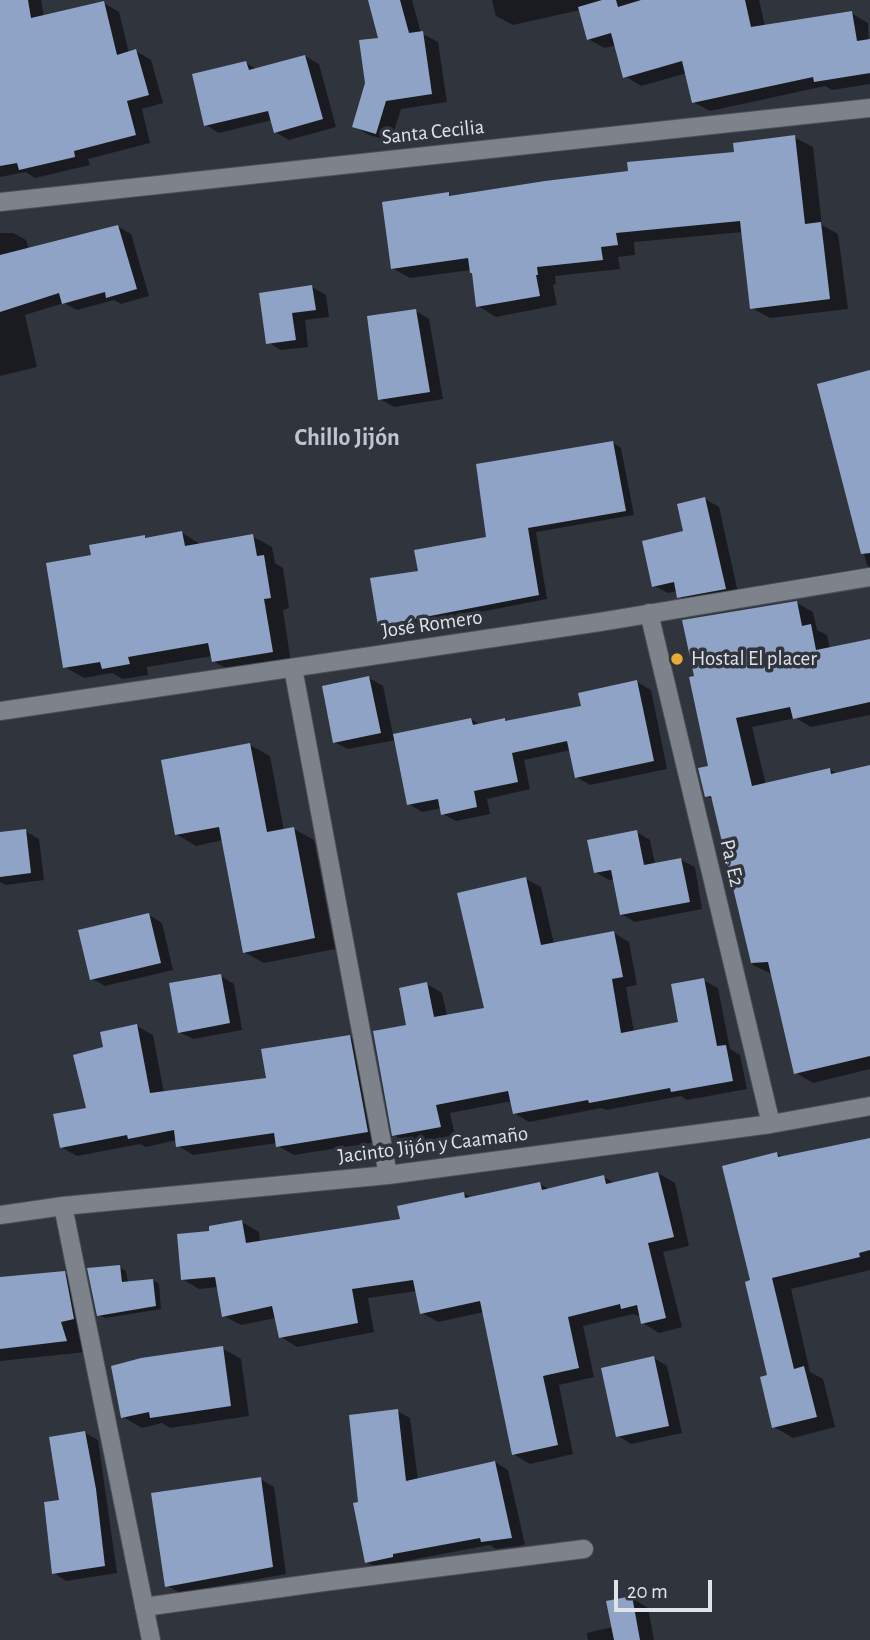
<!DOCTYPE html>
<html>
<head>
<meta charset="utf-8">
<style>
	body { margin:0 }
	#map { position:relative; width:870px; height:1640px; overflow:hidden; background:#30343c; font-family:"Alegreya Sans",sans-serif }
	canvas { display:block }
	.scale { position:absolute; left:614px; top:1580px; width:98px; height:32px; box-sizing:border-box; border:4px solid #e0e3e8; border-top:0; padding-left:9px; font-size:21px; line-height:24px; white-space:nowrap; color:#e0e3e8; -webkit-text-stroke:5px #30343c; paint-order:stroke }
</style>
</head>
<body>
<div id="map">
<canvas width="870" height="1640"></canvas>
<div class="scale">20 m</div>
</div>
<script>
const ctx = document.querySelector('canvas').getContext('2d');
ctx.lineJoin = 'round';
function fill(path, color) { ctx.fillStyle = color; ctx.fill(path, 'evenodd'); }
const toPath = rows => new Path2D(rows.map(r => 'M' + r).join(''));
function stroke(path, color, width, dash) { ctx.strokeStyle = color; ctx.lineWidth = width; ctx.lineCap = dash ? 'butt' : 'round'; ctx.setLineDash(dash || []); ctx.stroke(path); }
function label(font, color, halo, rows, align = 'center') {
  ctx.font = font + ' "Alegreya Sans",sans-serif'; ctx.lineWidth = 7; ctx.setLineDash([]); ctx.textBaseline = 'middle'; ctx.strokeStyle = halo; ctx.fillStyle = color; for (const [text, x, y, turn = 0] of rows) {
    ctx.save(); ctx.translate(x, y); ctx.rotate((+turn || 0) * Math.PI / 180); ctx.textAlign = isNaN(turn) ? turn : align; if (halo) ctx.strokeText(text, 0, 0); ctx.fillText(text, 0, 0); ctx.restore();
  }
}
fill(toPath([
	[0,0,41,0,44,17,104,3,119,12,129,53,136,51,151,60,163,103,142,109,150,143,88,159,90,165,35,178,26,172,0,177],
	[370,0,412,0,421,33,438,42,447,102,401,109,391,141,369,135,354,126,380,39],
	[492,0,759,0,765,26,851,13,868,23,870,84,832,90,825,86,710,111,693,102,687,73,641,86,625,76,616,45,605,48,588,39,580,10,513,25,496,16],
	[305,56,319,64,336,127,289,140,275,132,272,120,219,133,206,125,246,63,258,70],
	[794,137,813,147,822,225,838,234,848,309,770,318,752,308,743,232,634,242,635,255,618,257,620,269,555,276,556,284,553,285,557,305,496,317,478,306,474,274,471,270,410,278,392,268,448,194,453,197,630,173,736,153],
	[117,226,131,234,149,296,121,304,114,300,77,310,64,303,25,315,37,367,0,376,0,233,13,233,26,240,29,249],
	[312,287,326,295,329,317,305,320,308,347,281,350,267,342],
	[416,311,429,319,443,399,394,407,380,399],
	[870,372,870,567,867,565,819,385],
	[612,442,621,448,634,515,536,532,547,599,388,630,379,625,420,572,488,539],
	[705,499,719,507,739,597,693,604,679,596,678,591,668,593,654,586],
	[182,533,202,545,252,536,272,547,275,563,283,568,289,608,283,610,291,663,233,672,213,661,212,656,147,667,148,675,123,679,112,673,84,678,65,667,93,557,145,537,148,539],
	[797,603,813,612,817,630,827,635,830,649,870,640,870,715,811,727,796,718,752,727,766,785,829,769,838,774,870,767,870,1069,813,1083,796,1073,772,974,753,965,714,800,706,796,710,767],
	[369,678,383,686,393,735,471,719,480,725,504,720,509,722,583,707,637,682,651,690,667,769,590,785,576,777,571,750,524,760,530,789,487,799,490,814,456,821,443,814,442,808,422,812,409,804,396,740,348,749,334,742],
	[250,745,270,756,284,831,294,829,314,840,335,949,264,963,244,952,223,840,196,846,176,834],
	[25,831,39,839,44,880,6,885,0,882,0,834],
	[637,832,650,840,655,864,681,860,695,867,702,909,635,922,621,914,615,879,609,880,595,872],
	[526,879,541,887,554,944,614,933,629,942,637,985,626,987,634,1032,680,1023,703,980,718,988,730,1049,740,1055,747,1089,687,1100,681,1096,606,1110,601,1108,529,1122,514,1113,512,1101,450,1113,455,1135,409,1144,394,1135,408,1026,427,984,442,993,447,1016,486,1009],
	[149,915,162,923,173,970,105,986,91,978],
	[221,976,234,984,242,1030,193,1039,179,1032],
	[137,1026,153,1035,164,1093,268,1079,350,1037,366,1046,383,1141,294,1155,278,1146,277,1143,193,1155,177,1145,177,1140,146,1147,140,1144,77,1156,61,1147,88,1109,105,1048],
	[870,1140,870,1270,791,1289,810,1372,823,1379,835,1427,793,1438,774,1427,769,1377,752,1282,777,1154,784,1158],
	[658,1173,675,1183,689,1246,663,1252,682,1327,659,1333,643,1323,641,1317,633,1314,583,1326,594,1377,559,1385,573,1454,530,1464,513,1454,484,1312,438,1322,422,1313,417,1291,368,1298,374,1332,297,1347,281,1337,276,1318,241,1325,224,1316,218,1287,199,1289,182,1279,211,1232,242,1222,259,1232,260,1242,402,1221,464,1193,473,1199,540,1184,550,1190,604,1177,616,1184],
	[119,1267,126,1271,128,1283,153,1280,159,1284,161,1309,105,1318,98,1314],
	[64,1273,84,1284,86,1352,0,1361,0,1279],
	[222,1348,241,1359,249,1416,170,1428,162,1423,142,1428,123,1417],
	[654,1358,667,1366,682,1433,631,1444,618,1436],
	[397,1411,410,1418,418,1480,495,1462,508,1470,525,1545,496,1549,490,1545,405,1561,406,1564,379,1569,366,1562,360,1504],
	[85,1433,98,1440,117,1573,66,1581,54,1573],
	[260,1479,274,1487,286,1574,180,1593,166,1585],
	[632,1598,648,1608,654,1640,588,1640,587,1633,613,1627]
]), '#0007');
fill(toPath([
	[0,0,28,0,31,18,104,1,117,55,136,49,149,95,127,101,136,135,74,151,75,157,19,170,17,163,0,166],
	[368,0,400,0,409,33,423,31,432,94,386,101,376,134,352,127,365,83,359,40,378,38],
	[602,0,616,0,618,7,641,0,745,0,751,27,852,11,857,41,870,39,870,73,814,82,813,77,692,103,682,61,623,78,611,33,587,40,578,7],
	[305,55,323,119,274,133,268,111,204,126,192,74,246,61,249,70],
	[795,135,805,224,821,222,830,299,750,309,740,221,616,233,618,245,601,247,603,260,537,267,538,275,536,275,540,296,476,307,472,273,470,273,468,258,391,269,382,202,449,192,449,196,545,181,628,171,627,162,734,152,733,143],
	[118,225,137,289,106,298,105,292,62,304,59,293,0,312,0,255],
	[312,285,316,310,292,313,296,340,266,344,259,293],
	[416,309,430,392,378,400,367,316],
	[870,370,870,553,861,554,817,384],
	[613,441,626,511,528,528,539,595,378,626,370,578,418,571,414,550,486,537,476,464],
	[705,497,726,589,677,598,674,582,652,587,642,541,683,531,677,504],
	[182,531,185,546,253,534,257,556,264,555,271,598,264,599,273,652,212,662,208,643,128,657,130,664,102,669,100,662,63,668,46,563,91,555,89,545,145,535,145,538],
	[797,601,802,626,811,624,816,650,870,639,870,702,793,719,790,707,736,718,752,786,830,768,831,774,870,765,870,1056,794,1074,768,962,751,963,711,796,705,797,698,768,708,766,689,677,694,676,682,620],
	[369,676,381,733,333,743,322,686],
	[637,680,654,761,575,778,567,741,512,753,518,782,474,791,477,807,441,815,438,799,407,805,393,734,471,718,473,725,505,718,505,721,581,706,578,693],
	[250,743,267,832,294,827,315,938,243,953,219,827,175,835,161,760],
	[26,829,31,873,0,877,0,832],
	[637,830,644,865,681,858,690,902,620,915,611,870,594,873,587,840],
	[526,877,541,945,614,931,623,977,612,979,621,1033,678,1022,671,984,704,978,717,1046,726,1045,733,1081,671,1092,670,1088,589,1103,588,1100,513,1114,508,1091,436,1105,441,1127,392,1136,373,1031,406,1025,399,988,427,982,434,1017,484,1008,457,893],
	[149,913,161,963,90,980,78,930],
	[221,974,230,1023,178,1033,169,983],
	[137,1024,150,1093,266,1078,261,1049,350,1035,368,1132,276,1147,274,1133,176,1147,174,1130,128,1139,127,1135,60,1148,53,1114,86,1108,73,1055,103,1047,100,1032],
	[870,1138,870,1250,859,1253,860,1257,772,1278,794,1369,804,1366,817,1417,772,1428,760,1377,767,1375,745,1282,750,1280,722,1166,777,1152,778,1157],
	[658,1172,674,1237,648,1243,666,1318,641,1324,637,1305,621,1309,620,1304,568,1317,579,1368,543,1376,558,1445,512,1455,480,1301,420,1314,413,1280,352,1289,358,1323,279,1338,272,1306,222,1317,215,1277,181,1280,177,1234,209,1231,209,1226,242,1220,246,1243,400,1219,397,1206,464,1192,465,1198,540,1182,542,1190,604,1175,606,1184],
	[120,1265,122,1282,153,1279,156,1306,97,1316,87,1268],
	[65,1271,74,1319,61,1322,67,1341,0,1349,0,1277],
	[223,1346,231,1406,150,1418,149,1412,121,1418,111,1366,141,1358],
	[654,1356,669,1426,616,1437,601,1368],
	[398,1409,406,1481,495,1461,512,1538,481,1542,480,1538,393,1554,393,1557,365,1563,353,1503,358,1502,349,1415],
	[85,1431,96,1489,105,1566,52,1574,44,1502,59,1500,49,1437],
	[261,1477,273,1567,165,1587,151,1493],
	[632,1596,640,1640,614,1640,606,1601]
]), '#8ea3c5');
const minor = toPath([
	[0,202,870,108],
	[649,613,771,1124],
	[293,668,388,1175],
	[0,711,600,622,870,577],
	[63,1206,151,1640],
	[0,1215,63,1206,388,1175,771,1124,870,1106],
	[144,1607,331,1581,584,1549]
]);
stroke(minor, '#4c5056', 20);
stroke(minor, '#7d828b', 18);
for (const [x, y, r, color] of [
	[677,659,7,"#e8ab37"]
]) { const dot = new Path2D(); dot.arc(x, y, r, 0, 2 * Math.PI); ctx.fillStyle = color; ctx.fill(dot); stroke(dot, '#30343c', 2.5); }
label('21px', '#e0e3e8', '#30343c', [
	["Santa Cecilia",433,132,-6],
	["José Romero",432,624,-8],
	["Pa. E2",732,863,77],
	["Jacinto Jijón y Caamaño",433,1145,-7]
]);
label('21px', '#e0e3e8', '#30343c', [
	["Hostal El placer",691,659]
], 'left');
label('bold 24px', '#bfc5cf', '#30343c', [
	["Chillo Jijón",347,438]
]);
</script>
</body>
</html>
